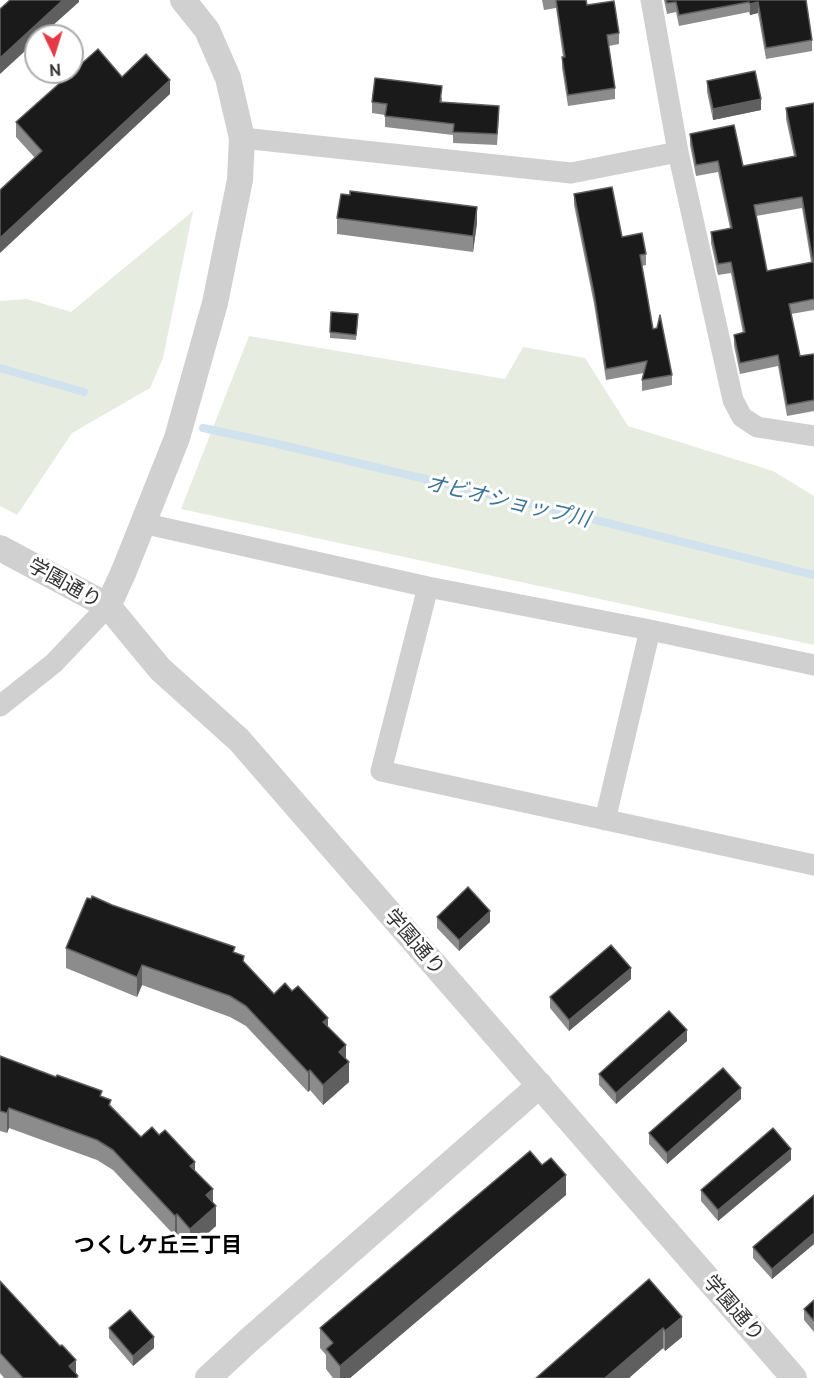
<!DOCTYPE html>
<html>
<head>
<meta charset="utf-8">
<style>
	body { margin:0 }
	#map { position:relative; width:814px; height:1378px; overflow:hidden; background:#fff; font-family:Ubuntu,sans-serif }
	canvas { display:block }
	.north { position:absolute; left:24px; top:24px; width:60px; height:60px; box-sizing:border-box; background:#fff; border:2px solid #adadad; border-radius:50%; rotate:176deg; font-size:16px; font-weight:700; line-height:24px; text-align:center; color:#333 }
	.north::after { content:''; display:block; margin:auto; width:21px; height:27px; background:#e63946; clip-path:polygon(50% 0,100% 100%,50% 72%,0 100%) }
</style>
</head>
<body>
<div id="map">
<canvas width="814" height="1378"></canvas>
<div class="north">N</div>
</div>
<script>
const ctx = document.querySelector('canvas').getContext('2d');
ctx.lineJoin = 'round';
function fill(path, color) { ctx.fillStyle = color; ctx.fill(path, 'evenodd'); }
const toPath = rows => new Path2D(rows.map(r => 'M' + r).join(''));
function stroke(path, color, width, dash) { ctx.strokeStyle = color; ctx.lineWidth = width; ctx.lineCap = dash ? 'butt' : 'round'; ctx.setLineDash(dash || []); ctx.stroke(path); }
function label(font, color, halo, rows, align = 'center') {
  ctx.font = font + ' Ubuntu,"Noto Sans JP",sans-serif'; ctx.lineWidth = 6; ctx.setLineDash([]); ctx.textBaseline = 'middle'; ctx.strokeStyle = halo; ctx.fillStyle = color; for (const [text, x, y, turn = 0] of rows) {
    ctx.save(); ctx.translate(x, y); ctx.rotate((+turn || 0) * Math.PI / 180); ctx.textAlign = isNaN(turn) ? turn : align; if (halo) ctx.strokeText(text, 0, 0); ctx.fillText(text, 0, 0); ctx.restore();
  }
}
fill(toPath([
	[193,211,163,358,150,388,72,433,17,515,0,506,0,301,27,299,71,312],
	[249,336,505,379,523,347,585,358,628,426,773,471,814,496,814,645,181,509]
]), '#e6ecdf');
stroke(toPath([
	[0,368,84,392],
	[203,428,269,442,552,509,814,575]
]), '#cfe2ee', 8);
stroke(toPath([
	[651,0,678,152,733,400,742,417,757,427,814,436],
	[242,138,571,173,678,152],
	[142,523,428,587,650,630,814,665],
	[428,587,381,771,814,865],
	[0,706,54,663,108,606],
	[605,820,650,630]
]), '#d0d0d0', 21);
stroke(toPath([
	[0,548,108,606,160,669,239,740,794,1378],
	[108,606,124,571,177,438,215,303,240,180,242,138,228,78,207,30,183,0],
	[208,1378,248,1341,540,1085]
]), '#d0d0d0', 26);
fill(toPath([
	[542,0,586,0,587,5,619,33,619,44,609,46,615,88,615,99,568,106,562,68,562,57,563,57,556,8,544,10],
	[664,0,806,0,812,40,812,51,766,59,758,13,750,15,749,12,679,26,676,12,667,14],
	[122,77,170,94,35,158,16,137,16,122],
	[707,81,761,110,713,120,707,92],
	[442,97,442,102,499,116,497,145,453,143,453,135,385,127,385,115,372,113,372,102],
	[814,103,814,310,791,314,800,356,814,354,814,411,787,416,778,366,740,374,734,346,734,335,743,333,731,273,718,275,711,243,711,232,730,228,718,172,696,176,690,145,690,134,743,166,794,156,786,119,786,108],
	[802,208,811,262,767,271,756,216],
	[574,194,622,237,646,254,646,265,642,266,653,329,672,375,672,385,642,391,642,380,644,373,606,380,594,304,574,205],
	[337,218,477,223,473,252,337,234],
	[358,320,356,340,330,338,330,332],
	[112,905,235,953,274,994,328,1027,346,1060,349,1082,323,1105,310,1090,308,1092,246,1026,230,1017,142,985,137,997,66,968,66,948],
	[437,917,490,922,459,951,437,928],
	[631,979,569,1031,550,1008,550,997],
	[687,1041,616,1104,599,1085,599,1074],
	[0,1056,102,1096,141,1137,195,1171,213,1203,216,1226,190,1249,177,1234,175,1236,113,1170,97,1160,9,1128,7,1133,0,1131],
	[741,1099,667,1164,649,1144,649,1133],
	[791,1160,718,1221,701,1201,701,1190],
	[542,1165,566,1195,350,1378,333,1378,326,1369,326,1355,320,1348,320,1328],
	[814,1195,814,1244,772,1279,753,1258,753,1247],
	[649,1279,682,1337,665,1351,663,1348,629,1378,536,1378],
	[0,1281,76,1373,78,1378,4,1378,0,1373],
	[814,1300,814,1332,804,1320,804,1309],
	[109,1328,154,1348,133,1366,109,1338]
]), '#8c8c8c');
fill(toPath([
	[63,0,79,0,79,2,41,36,36,36,36,41,0,74,0,58],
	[758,2,758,13,750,15,750,4],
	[170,80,170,94,0,253,0,238],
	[761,99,761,110,713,120,713,109],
	[477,207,477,223,473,252,473,236],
	[490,911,490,922,459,951,459,940],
	[142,965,142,985,137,997,137,977],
	[631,968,631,979,569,1031,569,1020],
	[328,1018,328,1038,323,1022],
	[687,1030,687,1041,616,1104,616,1093],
	[346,1045,346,1064,349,1062,349,1082,323,1105,323,1085,339,1052],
	[310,1070,310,1090,308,1092,308,1072],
	[741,1088,741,1099,667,1164,667,1153],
	[9,1108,9,1128,7,1133,7,1113],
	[791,1149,791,1160,718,1221,718,1210],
	[195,1162,195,1182,190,1166],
	[566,1175,566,1195,350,1378,340,1378,340,1366],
	[213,1189,213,1208,216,1206,216,1226,190,1249,190,1229,206,1195],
	[177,1214,177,1234,175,1236,175,1216],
	[814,1233,814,1244,772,1279,772,1269],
	[682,1317,682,1337,665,1351,665,1331],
	[663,1328,663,1348,629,1378,605,1378],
	[154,1337,154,1348,133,1366,133,1356],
	[76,1360,76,1378,69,1366]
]), '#5f5f5f');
const building = toPath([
	[10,0,63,0,0,58,0,9,10,0],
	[556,0,586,0,587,5,614,1,619,33,607,35,615,88,568,95,562,57,565,57,556,0],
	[666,0,806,0,812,40,766,48,758,2,750,4,749,2,679,15,676,2,667,3,666,0],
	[98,49,122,77,146,54,170,80,0,238,0,190,42,151,16,122,98,49],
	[755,71,761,99,713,109,707,81,755,71],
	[375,78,442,86,440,102,499,106,497,134,453,132,454,124,385,116,387,104,372,102,375,78],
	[814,103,814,299,789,304,800,356,814,354,814,400,787,405,778,355,740,363,734,335,745,332,731,262,718,264,711,232,732,228,718,161,696,165,690,134,734,125,743,166,796,156,786,108,814,103],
	[802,197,813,262,767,271,754,205,802,197],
	[612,187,622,237,642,233,646,254,640,255,653,329,657,328,660,315,672,375,642,380,647,361,606,369,594,293,574,194,612,187],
	[350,191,477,207,473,236,337,218,341,194,350,195,350,191],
	[331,312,358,314,356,335,330,332,331,312],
	[468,887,490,911,459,940,437,917,468,887],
	[92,896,112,905,235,947,233,952,244,956,243,961,274,994,285,983,292,991,298,986,328,1018,323,1022,346,1045,339,1052,349,1062,323,1085,310,1070,308,1072,246,1006,230,996,142,965,137,977,66,948,87,898,91,899,92,896],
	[611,945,631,968,569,1020,550,997,611,945],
	[669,1011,687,1030,616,1093,599,1074,669,1011],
	[0,1056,56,1077,57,1075,102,1091,100,1096,111,1100,109,1105,141,1137,152,1127,159,1135,165,1130,195,1162,190,1166,213,1189,206,1195,216,1206,190,1229,177,1214,175,1216,113,1150,97,1140,9,1108,7,1113,0,1111,0,1056],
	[723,1068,741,1088,667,1153,649,1133,723,1068],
	[773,1128,791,1149,718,1210,701,1190,773,1128],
	[530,1151,542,1165,551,1158,566,1175,340,1366,326,1349,333,1343,320,1328,530,1151],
	[814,1195,814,1233,772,1269,753,1247,814,1195],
	[649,1279,682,1317,665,1331,663,1328,605,1378,536,1378,649,1279],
	[0,1281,60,1346,62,1345,76,1360,69,1366,78,1376,76,1378,23,1378,0,1353,0,1281],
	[814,1300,814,1321,804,1309,814,1300],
	[130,1310,154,1337,133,1356,109,1328,130,1310]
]);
fill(building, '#1a1a1a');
stroke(building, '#5f5f5f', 1.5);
label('20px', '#333', '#fff', [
	["学園通り",65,583,29],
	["学園通り",415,942,49],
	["学園通り",734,1308,49]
]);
label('italic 21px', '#3f7597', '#fff', [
	["オビオショップ川",508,501,13]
]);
label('bold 21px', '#000', '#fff', [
	["つくしケ丘三丁目",158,1245]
]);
</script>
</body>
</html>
